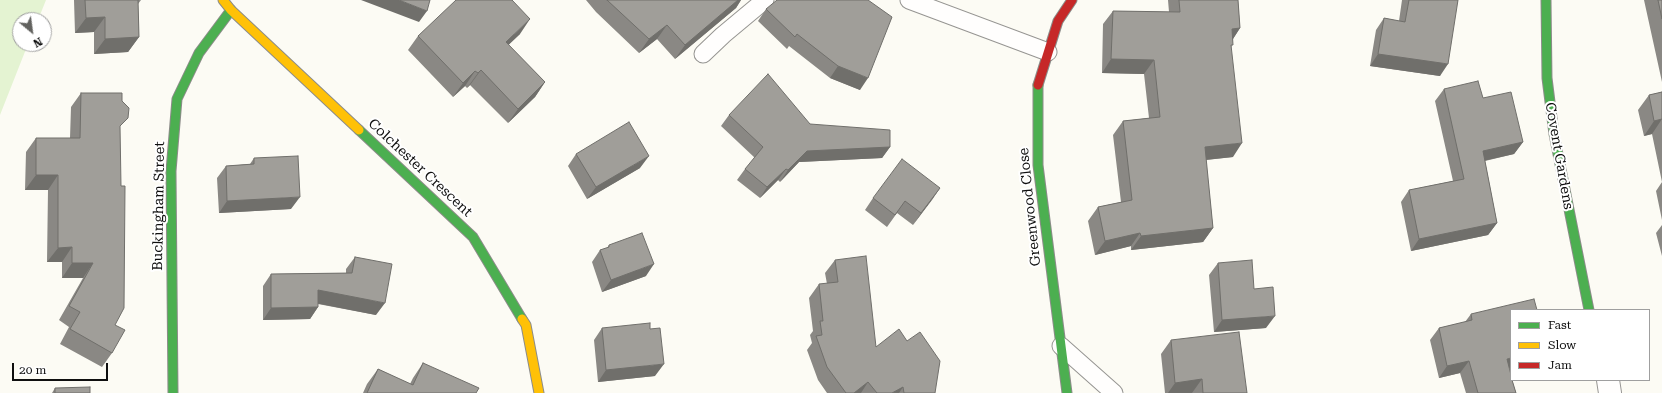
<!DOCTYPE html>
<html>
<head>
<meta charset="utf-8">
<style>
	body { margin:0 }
	#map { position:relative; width:1662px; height:393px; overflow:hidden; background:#fcfbf4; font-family:"Roboto Serif",serif }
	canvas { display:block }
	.legend { position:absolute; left:1510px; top:309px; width:140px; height:72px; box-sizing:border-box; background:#fff; border:1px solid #9f9f9f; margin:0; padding:5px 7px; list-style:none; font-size:12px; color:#0f0f0f }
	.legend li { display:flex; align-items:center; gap:8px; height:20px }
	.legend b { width:20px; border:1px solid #9f9f9f }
	.north { position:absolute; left:12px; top:12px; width:40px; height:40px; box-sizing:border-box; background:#fff; border:1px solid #9f9f9f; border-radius:50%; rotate:151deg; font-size:11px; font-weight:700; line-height:16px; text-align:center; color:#0f0f0f }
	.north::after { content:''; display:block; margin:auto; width:14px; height:18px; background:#62625f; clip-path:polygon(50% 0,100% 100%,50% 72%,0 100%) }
	.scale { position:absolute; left:12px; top:363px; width:96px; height:18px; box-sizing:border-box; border:2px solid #0f0f0f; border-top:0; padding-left:5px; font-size:12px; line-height:14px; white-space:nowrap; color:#0f0f0f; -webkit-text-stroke:3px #fff; paint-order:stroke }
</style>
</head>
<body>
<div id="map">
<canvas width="1662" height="393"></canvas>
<ul class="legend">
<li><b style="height:5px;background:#4caf50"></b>Fast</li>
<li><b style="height:5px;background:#ffc107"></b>Slow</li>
<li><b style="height:5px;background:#c62828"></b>Jam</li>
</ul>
<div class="north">N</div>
<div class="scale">20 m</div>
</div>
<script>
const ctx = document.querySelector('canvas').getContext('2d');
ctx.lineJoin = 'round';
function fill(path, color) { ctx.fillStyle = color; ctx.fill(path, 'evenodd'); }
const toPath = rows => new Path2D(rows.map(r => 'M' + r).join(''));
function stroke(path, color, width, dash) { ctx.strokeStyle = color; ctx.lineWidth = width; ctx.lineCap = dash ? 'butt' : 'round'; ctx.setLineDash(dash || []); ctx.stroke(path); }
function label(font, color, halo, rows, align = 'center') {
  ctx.font = font + ' "Roboto Serif",serif'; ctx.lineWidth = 4; ctx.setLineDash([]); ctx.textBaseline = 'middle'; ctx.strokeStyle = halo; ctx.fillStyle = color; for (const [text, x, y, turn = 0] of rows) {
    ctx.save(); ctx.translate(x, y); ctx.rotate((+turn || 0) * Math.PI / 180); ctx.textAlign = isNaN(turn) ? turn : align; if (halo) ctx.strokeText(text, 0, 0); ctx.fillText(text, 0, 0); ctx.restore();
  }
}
fill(toPath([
	[0,0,46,0,38,20,20,20,20,44,28,44,0,115]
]), '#e4f3d2');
const lane = toPath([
	[909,0,1048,52],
	[703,54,723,35,765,0],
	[1061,346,1114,393]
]);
const street = toPath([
	[1608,380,1610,393]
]);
const fast = toPath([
	[1546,0,1547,78,1554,134,1589,310],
	[1038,85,1038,165,1067,393],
	[359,130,473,237,522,319],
	[173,393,171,171,177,99,199,53,231,10]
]);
const slow = toPath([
	[223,0,231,10,359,130],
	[522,319,526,325,539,393]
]);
const jam = toPath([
	[1038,85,1058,21,1072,0]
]);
stroke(lane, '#969592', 19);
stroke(street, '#969592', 24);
stroke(fast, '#8c8c89', 11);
stroke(slow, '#8c8c89', 11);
stroke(jam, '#8c8c89', 11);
stroke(lane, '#fffefd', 17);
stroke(street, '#fffefd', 22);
stroke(fast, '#4caf50', 9);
stroke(slow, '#ffc107', 9);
stroke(jam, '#c62828', 9);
fill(toPath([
	[74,0,141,0,138,4,139,37,128,52,94,54,94,32,75,33],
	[586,0,741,0,736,8,675,59,657,39,639,53,596,12],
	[868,0,860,90,830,78,789,46,787,49,758,21,766,9],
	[1168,0,1238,0,1240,28,1233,39,1231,48,1233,157,1206,160,1213,228,1203,242,1131,250,1131,246,1095,255,1088,221,1098,207,1121,202,1113,135,1123,121,1149,118,1144,74,1102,73,1103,24,1113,11,1169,12],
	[1402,0,1458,0,1440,76,1370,66,1376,30,1384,18,1399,21],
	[1644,0,1662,0,1662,82],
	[520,34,508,45,545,82,535,97,508,123,470,85,467,88,465,86,453,97,408,50,418,36],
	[1444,89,1483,98,1523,142,1514,154,1485,161,1497,223,1488,235,1411,251,1401,202,1409,190,1453,181,1435,101],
	[1662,92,1662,220,1656,191,1662,182,1652,134,1644,136,1638,110,1649,95],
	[81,93,120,128,115,325,112,353,102,367,60,344,69,327,59,320,83,278,62,278,62,262,47,262,48,190,25,190,26,152,36,138,70,138,71,107],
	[729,115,810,124,890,147,882,158,799,162,780,182,778,180,760,198,737,180,745,169,755,158,721,126],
	[576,154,640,168,587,199,568,166],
	[254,158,291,209,219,213,217,178,226,166,250,164],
	[940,188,913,225,897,213,887,227,865,210,873,198],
	[1662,225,1662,256,1656,233],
	[609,245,646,276,602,292,592,262,600,250,607,248],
	[355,257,376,315,318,304,318,307,310,319,263,320,263,286,271,274,346,273,346,269],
	[835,260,876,347,935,393,827,393,818,380,807,350,812,343,810,335,813,331,809,298,819,284,827,284,825,273],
	[1218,263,1254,289,1266,328,1214,332,1209,275],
	[1471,314,1509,369,1516,393,1466,393,1460,373,1439,378,1430,340,1439,328,1465,322],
	[602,328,655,376,598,382,594,340],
	[1171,340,1247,393,1165,393,1161,354],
	[423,363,476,393,363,393,367,384,378,369,410,384,413,378],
	[55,388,90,393,52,393]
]), '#8a8884');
fill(toPath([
	[361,0,399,0,427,11,419,22],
	[738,0,741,0,736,8,675,59,685,45],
	[105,17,94,32,75,33,86,18],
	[530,19,520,34,496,57,506,42],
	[667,25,657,39,639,53,649,39],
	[1240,28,1231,42,1232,29],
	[139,37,128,52,94,54,105,39],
	[1378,54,1448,64,1440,76,1370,66],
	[1111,59,1154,60,1144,74,1102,73],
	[838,66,868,78,860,90,830,78],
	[481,70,470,85,467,88,478,73],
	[475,71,465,86,453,97,463,83],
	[545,82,535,97,508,123,518,109],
	[1662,119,1652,134,1644,136,1654,121],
	[1523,142,1514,154,1474,163,1483,151],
	[1242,143,1233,157,1195,161,1205,147],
	[890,147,882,158,799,162,780,182,788,170,807,151],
	[649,156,640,168,587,199,596,187],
	[786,169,778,180,760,198,767,187],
	[36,175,58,175,48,190,25,190],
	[940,188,932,200,913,225,921,213],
	[300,197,291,209,219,213,227,201],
	[1497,223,1488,235,1411,251,1419,239],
	[1213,228,1203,242,1131,250,1141,236],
	[1140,233,1131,246,1095,255,1105,241],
	[72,247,62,262,47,262,58,248],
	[72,263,93,263,83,278,62,278],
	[654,264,646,276,602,292,611,280],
	[318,290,385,303,376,315,310,302],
	[318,307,310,319,263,320,271,308],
	[1275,316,1266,328,1214,332,1222,320],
	[1511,358,1511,368,1498,371,1507,359],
	[1469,361,1460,373,1439,378,1447,366],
	[664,364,655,376,598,382,606,370],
	[1202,379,1192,393,1168,393,1175,383],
	[868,382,861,393,854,393],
	[903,387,899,393,892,393]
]), '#706f6b');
const building = toPath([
	[85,0,138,0,139,37,105,39,105,17,86,18,85,0],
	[399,0,430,0,427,11,399,0],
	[456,0,512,0,530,19,506,42,545,82,518,109,481,70,478,73,475,71,463,83,418,36,456,0],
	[607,0,738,0,685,45,667,25,649,39,607,0],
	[777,0,868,0,892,17,868,78,838,66,797,34,795,37,766,9,777,0],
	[1179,0,1238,0,1240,28,1232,29,1233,45,1231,45,1242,143,1205,147,1213,228,1141,236,1140,233,1105,241,1098,207,1132,200,1123,121,1160,117,1154,60,1111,59,1113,11,1180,12,1179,0],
	[1409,0,1458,0,1448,64,1378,54,1384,18,1405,22,1409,0],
	[1658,0,1662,0,1662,19,1658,0],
	[768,74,810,124,890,130,890,147,807,151,788,170,786,169,767,187,745,169,763,147,729,115,768,74],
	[1478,81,1483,98,1511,92,1523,142,1483,151,1497,223,1419,239,1409,190,1464,179,1444,89,1478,81],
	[1662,92,1662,119,1654,121,1649,95,1662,92],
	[81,93,122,93,122,101,129,108,128,118,120,126,121,186,125,186,124,308,115,325,125,330,112,353,70,329,80,312,69,306,93,263,72,263,72,247,58,248,58,175,36,175,36,138,80,138,81,93],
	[629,122,649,156,596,187,576,154,629,122],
	[298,156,300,197,227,201,226,166,254,164,254,158,298,156],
	[902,159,940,188,921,213,905,201,895,215,873,198,902,159],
	[642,233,654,264,611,280,600,250,609,247,609,245,642,233],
	[866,256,876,347,899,329,907,341,920,332,940,361,935,393,904,393,903,387,892,393,877,393,868,382,854,393,846,393,827,367,816,336,822,335,820,321,823,321,819,284,838,282,835,260,866,256],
	[355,257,392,264,385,303,318,290,318,307,271,308,271,274,352,273,355,257],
	[1252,260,1254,289,1273,287,1275,316,1222,320,1218,263,1252,260],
	[1534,299,1537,310,1511,310,1511,358,1507,359,1511,375,1511,380,1512,380,1516,393,1478,393,1469,361,1447,366,1439,328,1472,320,1471,314,1534,299],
	[650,323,650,329,660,328,664,364,606,370,602,328,650,323],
	[1239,332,1247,393,1203,393,1202,379,1175,383,1171,340,1239,332],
	[423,363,479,388,476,393,367,393,378,369,413,385,423,363],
	[90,387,90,393,55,393,55,388,90,387]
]);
fill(building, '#a09e99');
stroke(building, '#706f6b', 1);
label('14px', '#0f0f0f', '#fff', [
	["Covent Gardens",1559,156,80],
	["Colchester Crescent",420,168,43],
	["Buckingham Street",159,206,-89],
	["Greenwood Close",1030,207,-96]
]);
</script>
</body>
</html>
